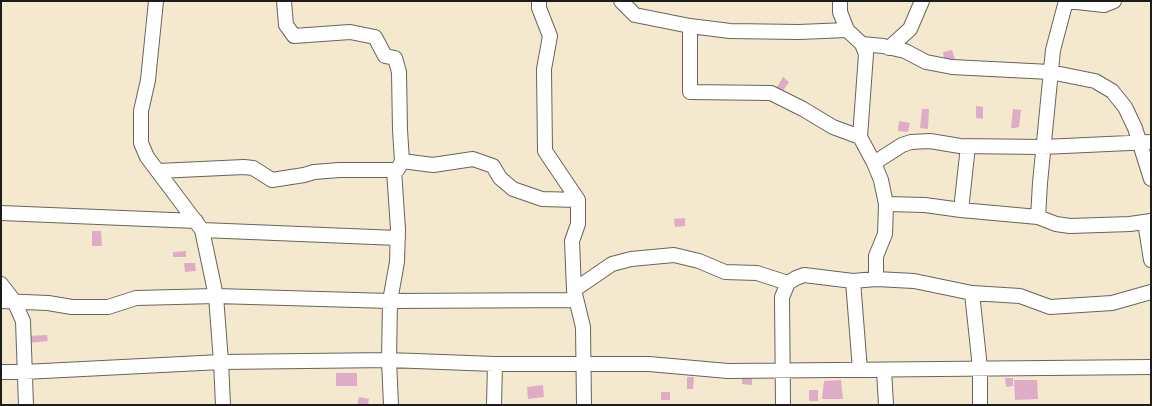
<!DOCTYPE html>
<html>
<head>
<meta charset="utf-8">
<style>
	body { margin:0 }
	#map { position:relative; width:1152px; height:406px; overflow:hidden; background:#f4e9cf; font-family:"Architects Daughter",sans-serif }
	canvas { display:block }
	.frame { position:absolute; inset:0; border:2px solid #1c1c1c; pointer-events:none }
</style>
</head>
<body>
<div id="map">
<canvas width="1152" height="406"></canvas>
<div class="frame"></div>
</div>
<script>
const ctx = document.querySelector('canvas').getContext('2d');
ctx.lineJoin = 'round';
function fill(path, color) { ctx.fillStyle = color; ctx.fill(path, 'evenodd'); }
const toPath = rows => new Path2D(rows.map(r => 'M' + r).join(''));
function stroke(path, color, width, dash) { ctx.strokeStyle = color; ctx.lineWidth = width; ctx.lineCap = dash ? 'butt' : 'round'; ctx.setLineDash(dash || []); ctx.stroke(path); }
fill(toPath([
	[952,50,955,59,944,59,943,52],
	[783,77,789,82,783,91,777,87],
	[976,106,983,107,983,119,976,118],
	[922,109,929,109,928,129,920,128],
	[1013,109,1021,110,1019,127,1015,128,1011,128],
	[899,121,910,123,908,132,898,131],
	[685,218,685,226,675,227,674,219],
	[92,231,101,231,102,246,92,246],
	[186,251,186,257,173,257,173,252],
	[184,263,195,263,196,271,185,272],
	[47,335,48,341,28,343,28,336],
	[336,373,357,373,357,386,336,386],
	[687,377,694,377,693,389,687,389],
	[742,378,752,378,752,385,742,384],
	[1005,378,1013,378,1013,386,1006,387],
	[841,380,843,399,822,399,824,381],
	[1014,380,1037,380,1038,399,1015,400],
	[543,385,544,397,528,399,527,387],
	[809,390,818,390,818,401,809,401],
	[661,392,670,392,670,400,661,400],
	[359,397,369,399,368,405,357,405]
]), '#dfacc7');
const minor = toPath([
	[156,1,148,80,141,111,141,143,147,157,202,230,216,296,390,301,576,300],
	[284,1,286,25,294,36,350,32,375,37,385,56,395,58,399,72,400,130,402,161,398,169,394,170,398,229,397,262,390,301,389,360,391,405],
	[539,1,539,8,550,36,544,69,545,151,578,200,578,224,572,241,574,290,583,327,584,405],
	[621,1,635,15,690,26,690,92,771,93,803,109,833,127,860,137],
	[1066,1,1053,50,1040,183,1038,217,1056,224,1070,226,1130,224,1151,221],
	[1067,1,1104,5,1114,1],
	[690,26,730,31,799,32,847,30],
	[862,44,883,46,905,51,926,62,952,67,1050,72,1095,81,1112,91,1125,107,1135,128,1151,179],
	[889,48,910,29,922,1],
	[402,161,433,165,473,159,493,166,500,178,513,189,542,199,578,200],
	[874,163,902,145,911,142,930,141,960,146,1043,147,1151,142],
	[158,171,244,167,253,168,272,180,304,175,314,172,339,170,394,170],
	[886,204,925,205,961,210,1038,217],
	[961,210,968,146],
	[1,213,196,221],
	[1145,222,1151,260],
	[202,230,398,238],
	[876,279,914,281,972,293,1020,296,1050,307,1112,303,1151,292],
	[853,281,860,370],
	[1,284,14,301,23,321,26,405],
	[574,290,612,264,631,259,674,255,699,261,725,272,757,273,788,283],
	[972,293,980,368,980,405],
	[1,301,48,303,72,307,108,307,136,298,216,296,221,362,389,360,495,364,649,364,728,371,1151,367],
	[884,370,886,405],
	[1,372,24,372,221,362,223,405],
	[494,405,495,364],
	[783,405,782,297,788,283,796,278,804,275,853,281,876,279,876,256,885,234,886,204,881,180,874,163,860,137,866,54,862,44,847,30,840,12,840,1]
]);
stroke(minor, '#68645b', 16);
stroke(minor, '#fff', 14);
</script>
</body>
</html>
